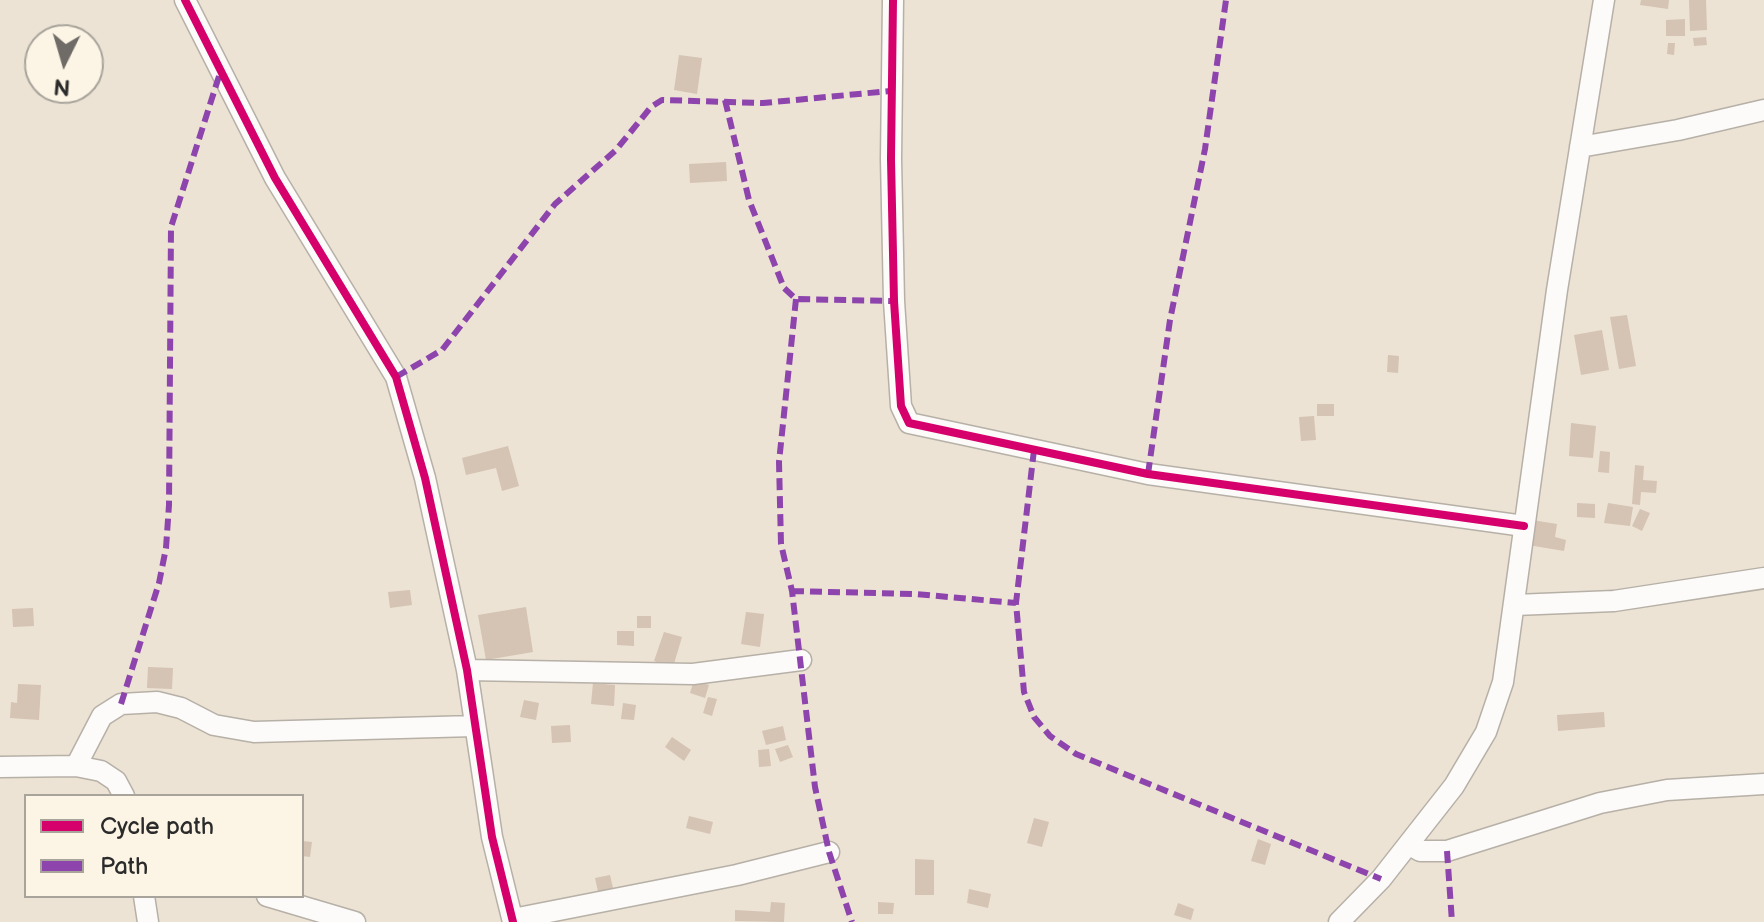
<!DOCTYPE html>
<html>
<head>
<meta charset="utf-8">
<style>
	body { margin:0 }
	#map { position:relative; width:1764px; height:922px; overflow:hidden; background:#ece3d5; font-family:"Balsamiq Sans",sans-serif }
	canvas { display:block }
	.legend { position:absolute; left:24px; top:794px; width:280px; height:104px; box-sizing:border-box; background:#fcf5e5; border:2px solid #a8a49b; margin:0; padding:10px 14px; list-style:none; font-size:24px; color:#2b2b2b }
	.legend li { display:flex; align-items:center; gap:16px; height:40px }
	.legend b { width:40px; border:2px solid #a8a49b }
	.north { position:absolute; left:24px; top:24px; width:80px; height:80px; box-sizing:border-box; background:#fcf5e5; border:2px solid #a8a49b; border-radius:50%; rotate:185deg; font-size:22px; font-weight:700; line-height:32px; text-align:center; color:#2b2b2b }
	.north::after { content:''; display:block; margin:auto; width:28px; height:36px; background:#6f6b66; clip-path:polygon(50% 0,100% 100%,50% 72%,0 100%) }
</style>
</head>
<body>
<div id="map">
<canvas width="1764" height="922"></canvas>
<ul class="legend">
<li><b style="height:10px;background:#d6006c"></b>Cycle path</li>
<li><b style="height:10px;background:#8e44ad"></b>Path</li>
</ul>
<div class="north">N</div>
</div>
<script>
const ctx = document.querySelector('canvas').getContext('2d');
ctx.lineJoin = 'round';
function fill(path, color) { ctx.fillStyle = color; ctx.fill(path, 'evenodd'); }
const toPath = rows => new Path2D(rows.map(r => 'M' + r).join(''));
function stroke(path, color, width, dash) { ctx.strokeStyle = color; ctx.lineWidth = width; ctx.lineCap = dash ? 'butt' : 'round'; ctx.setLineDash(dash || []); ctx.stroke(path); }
fill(toPath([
	[1641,0,1669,0,1668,9,1640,5],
	[1689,0,1706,0,1707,30,1690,31],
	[1685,19,1685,36,1666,36,1666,20],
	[1706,37,1707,45,1694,46,1693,38],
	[1668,43,1675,43,1674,55,1667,54],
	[679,55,702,58,697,94,674,90],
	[726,162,727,181,690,183,689,164],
	[1627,315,1636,366,1619,369,1610,317],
	[1602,330,1609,370,1581,375,1574,335],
	[1388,355,1399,356,1398,373,1387,372],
	[1317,404,1334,404,1334,416,1317,416],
	[1314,416,1316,440,1301,441,1299,417],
	[1571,423,1596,426,1593,458,1569,456],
	[508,446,519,486,502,491,496,468,466,475,462,458],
	[1600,451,1610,452,1609,473,1598,472],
	[1635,465,1644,466,1643,480,1657,481,1656,493,1641,492,1640,505,1632,504],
	[1577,503,1595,504,1595,518,1577,517],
	[1608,503,1633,507,1630,526,1604,523],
	[1640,509,1650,513,1642,531,1632,526],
	[1532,520,1557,524,1555,537,1566,540,1564,551,1528,545],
	[410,590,412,605,390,608,388,592],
	[526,607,533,652,486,660,478,615],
	[33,608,34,626,13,627,12,609],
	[746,612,764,614,760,647,741,644],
	[637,616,651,616,651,628,637,628],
	[617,631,634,631,634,646,617,645],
	[664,632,682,637,673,667,654,661],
	[148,667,173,668,172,689,147,688],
	[694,680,709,685,705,698,690,693],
	[593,683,615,685,614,706,591,704],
	[18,684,41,685,39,720,10,718,11,702,17,703],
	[708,697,717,699,712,716,703,713],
	[524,700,539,703,536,720,520,717],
	[623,703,636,705,634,720,621,719],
	[1604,712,1605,727,1558,731,1557,715],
	[570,725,571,742,552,743,551,726],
	[783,726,786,740,766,745,762,731],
	[672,737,691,750,684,761,665,747],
	[788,745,793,757,780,762,775,749],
	[769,749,771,766,759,767,758,750],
	[689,816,713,822,710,834,686,828],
	[1034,818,1049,822,1042,847,1027,843],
	[1258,839,1271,844,1265,865,1251,861],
	[302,841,312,842,310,857,302,856],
	[915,859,934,860,934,895,915,895],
	[610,875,614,892,599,896,595,878],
	[969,889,991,894,988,908,967,903],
	[771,902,785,903,784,922,735,921,735,910,770,912],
	[878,902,894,903,893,914,878,914],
	[1178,903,1194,909,1191,920,1174,915]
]), '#d5c3b3');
const minor = toPath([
	[185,0,275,178,396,377,425,478,467,670,492,837,513,922],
	[893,0,891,159,894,301,901,406,909,423,1148,474,1524,526],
	[1580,147,1678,130,1764,110],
	[1515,605,1614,601,1764,578],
	[467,670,693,674,801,660],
	[76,766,102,716,121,704,157,702,181,708,214,725,254,732,474,726],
	[0,767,76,766,101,771,116,781,124,796],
	[1410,845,1420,851,1447,851,1600,803,1667,790,1764,784],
	[144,896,148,922],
	[267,896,355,922],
	[513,919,737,875,829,852],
	[1339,922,1381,879,1454,786,1486,732,1503,682,1557,290,1604,0]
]);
stroke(minor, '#b6b0a7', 23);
stroke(minor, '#fcfbf9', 20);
stroke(toPath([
	[725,100,749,200,784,288,796,299,894,301],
	[796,299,779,462,781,544,792,591,815,787,829,852,852,922],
	[396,377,442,350,555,204,616,150,651,107,662,100,763,103,890,91],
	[1034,450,1016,603,1024,692,1034,717,1050,736,1076,754,1381,879],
	[1148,474,1170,320,1205,149,1226,0],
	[792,591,915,594,1016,603],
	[121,704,159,583,166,548,169,505,171,227,220,73],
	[1447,851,1452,922]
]), '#8e44ad', 6, [12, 6]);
stroke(toPath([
	[185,0,275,178,396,377,425,478,467,670,492,837,513,922],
	[893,0,891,159,894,301,901,406,909,423,1148,474,1524,526]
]), '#d6006c', 8);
</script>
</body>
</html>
